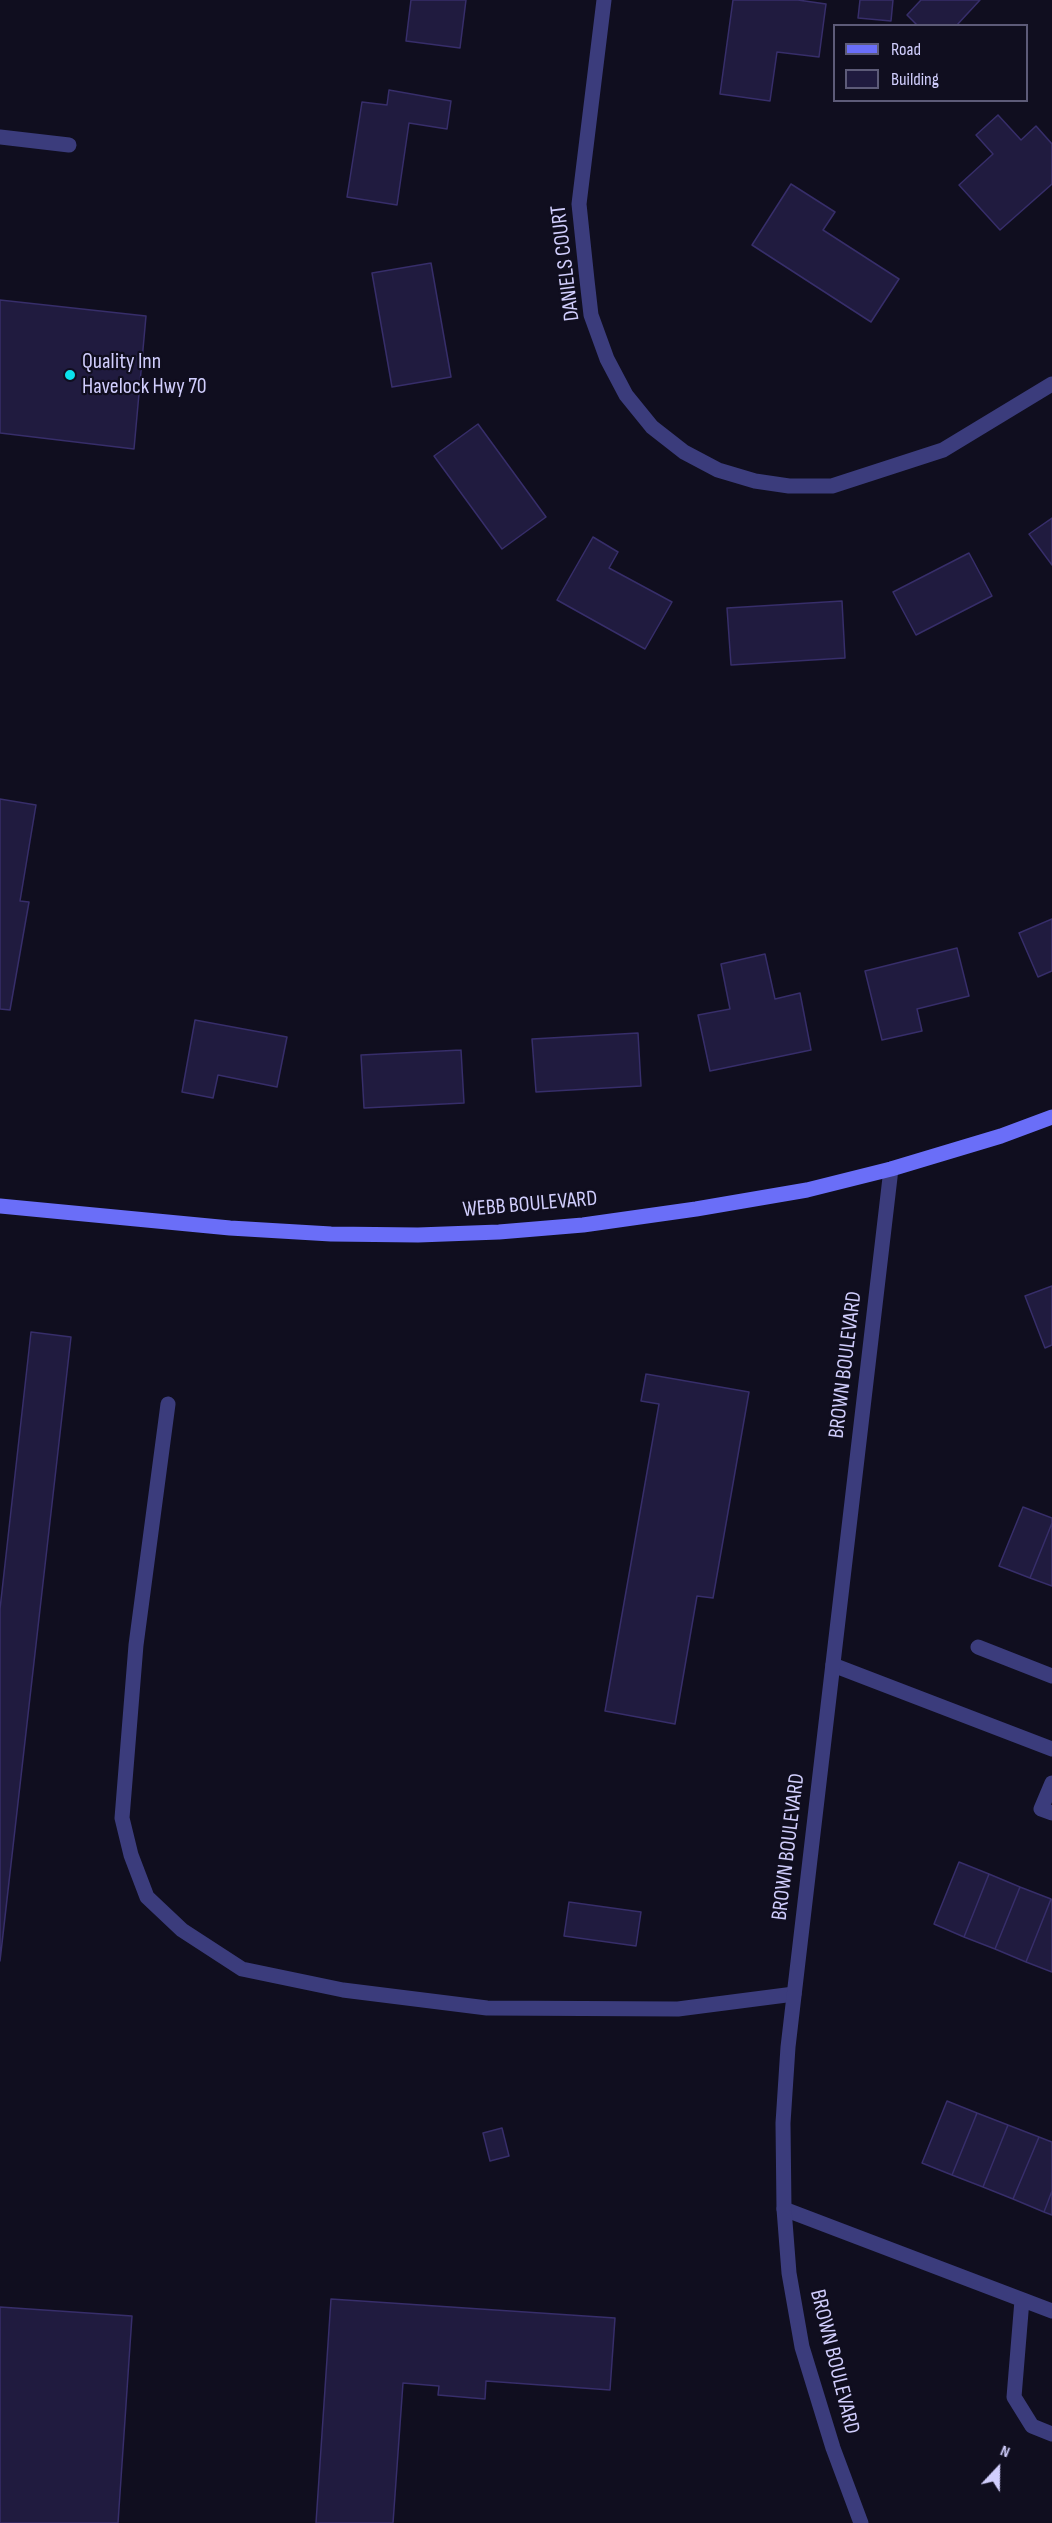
<!DOCTYPE html>
<html>
<head>
<meta charset="utf-8">
<style>
	body { margin:0 }
	#map { position:relative; width:1052px; height:2523px; overflow:hidden; background:#100e1f; font-family:"Sofia Sans Condensed",sans-serif }
	canvas { display:block }
	.legend { position:absolute; left:833px; top:24px; width:195px; height:78px; box-sizing:border-box; background:#100e1f; border:2px solid #5d5b78; margin:0; padding:8px 10px; list-style:none; font-size:18px; color:#d1cefd }
	.legend li { display:flex; align-items:center; gap:12px; height:30px }
	.legend b { width:30px; border:2px solid #5d5b78 }
	.north { position:absolute; left:968px; top:2439px; width:60px; height:60px; -webkit-text-stroke:4px #100e1f; paint-order:stroke; rotate:22deg; font-size:16px; font-weight:700; line-height:24px; text-align:center; color:#d1cefd }
	.north::after { content:''; display:block; margin:auto; width:21px; height:27px; background:#d1cefd; clip-path:polygon(50% 0,100% 100%,50% 72%,0 100%) }
</style>
</head>
<body>
<div id="map">
<canvas width="1052" height="2523"></canvas>
<ul class="legend">
<li><b style="height:8px;background:#6a6ef8"></b>Road</li>
<li><b style="height:16px;background:#201b3f"></b>Building</li>
</ul>
<div class="north">N</div>
</div>
<script>
const ctx = document.querySelector('canvas').getContext('2d');
ctx.lineJoin = 'round';
function fill(path, color) { ctx.fillStyle = color; ctx.fill(path, 'evenodd'); }
const toPath = rows => new Path2D(rows.map(r => 'M' + r).join(''));
function stroke(path, color, width, dash) { ctx.strokeStyle = color; ctx.lineWidth = width; ctx.lineCap = dash ? 'butt' : 'round'; ctx.setLineDash(dash || []); ctx.stroke(path); }
function label(font, color, halo, rows, align = 'center') {
  ctx.font = font + ' "Sofia Sans Condensed",sans-serif'; ctx.lineWidth = 4.5; ctx.setLineDash([]); ctx.textBaseline = 'middle'; ctx.strokeStyle = halo; ctx.fillStyle = color; for (const [text, x, y, turn = 0] of rows) {
    ctx.save(); ctx.translate(x, y); ctx.rotate((+turn || 0) * Math.PI / 180); ctx.textAlign = isNaN(turn) ? turn : align; if (halo) ctx.strokeText(text, 0, 0); ctx.fillText(text, 0, 0); ctx.restore();
  }
}
const building = toPath([
	[411,0,466,0,460,48,406,41,411,0],
	[733,0,798,0,826,4,819,57,777,52,770,101,720,94,733,0],
	[860,0,893,0,891,21,858,18,860,0],
	[921,0,980,0,956,26,918,26,907,15,921,0],
	[389,90,451,101,447,129,409,123,397,205,347,197,362,102,387,105,389,90],
	[998,115,1021,140,1036,126,1052,144,1052,184,1000,230,959,185,993,154,976,135,998,115],
	[791,184,835,212,823,230,899,279,871,322,752,245,791,184],
	[431,263,451,377,392,387,372,273,431,263],
	[0,300,146,316,134,449,0,433,0,300],
	[478,424,546,517,502,549,434,456,478,424],
	[1052,518,1052,565,1029,534,1052,518],
	[593,537,618,552,609,568,672,602,645,649,557,600,593,537],
	[969,553,992,596,916,635,893,592,969,553],
	[842,601,845,658,731,665,727,608,842,601],
	[0,799,36,805,20,901,29,902,10,1010,0,1009,0,799],
	[1052,919,1052,971,1038,977,1019,933,1052,919],
	[957,948,969,996,917,1009,922,1031,882,1040,865,971,957,948],
	[765,954,775,999,800,993,811,1050,710,1071,698,1015,730,1009,721,964,765,954],
	[195,1020,287,1037,277,1087,218,1075,213,1098,182,1092,195,1020],
	[638,1033,641,1086,536,1092,532,1039,638,1033],
	[461,1050,464,1103,364,1108,361,1055,461,1050],
	[1052,1286,1052,1345,1045,1348,1025,1296,1052,1286],
	[31,1332,71,1337,0,1961,0,1609,31,1332],
	[646,1374,749,1392,713,1598,697,1596,675,1724,605,1711,659,1404,641,1401,646,1374],
	[1023,1507,1052,1518,1052,1523,1030,1578,999,1566,1023,1507],
	[1052,1523,1052,1586,1030,1578,1052,1523],
	[959,1862,989,1874,964,1937,934,1924,959,1862],
	[989,1874,1020,1887,995,1949,964,1937,989,1874],
	[1020,1887,1051,1899,1026,1962,995,1949,1020,1887],
	[1051,1899,1052,1900,1052,1972,1026,1962,1051,1899],
	[569,1902,641,1912,636,1946,564,1936,569,1902],
	[947,2101,977,2113,952,2175,922,2163,947,2101],
	[977,2113,1008,2125,983,2187,952,2175,977,2113],
	[1008,2125,1039,2137,1013,2199,983,2187,1008,2125],
	[502,2128,509,2156,490,2161,483,2133,502,2128],
	[1039,2137,1052,2142,1052,2191,1044,2212,1013,2199,1039,2137],
	[1052,2191,1052,2215,1044,2212,1052,2191],
	[331,2299,615,2318,610,2390,486,2381,485,2399,438,2395,439,2386,403,2383,393,2523,316,2523,331,2299],
	[0,2307,132,2316,118,2523,0,2523,0,2307]
]);
fill(building, '#201b3f');
stroke(building, '#372e6a', 1.5);
stroke(toPath([
	[0,137,69,145],
	[168,1404,136,1645,122,1818,131,1855,147,1897,182,1930,242,1969,343,1990,487,2008,678,2009,794,1994],
	[978,1647,1052,1676],
	[833,1665,1052,1749],
	[1052,1783,1041,1809,1052,1813],
	[784,2209,1052,2311],
	[1022,2300,1014,2397,1032,2426,1052,2434]
]), '#3b3c7c', 15);
stroke(toPath([
	[604,0,579,204,587,280,591,315,607,359,626,395,652,427,684,452,718,470,755,481,789,486,832,486,943,450,1052,384],
	[861,2523,833,2448,802,2347,789,2273,784,2209,783,2123,788,2047,891,1169]
]), '#3b3c7c', 15);
stroke(toPath([
	[0,1206,230,1228,331,1234,418,1235,499,1232,583,1225,696,1209,807,1190,891,1169,1001,1136,1052,1117]
]), '#6a6ef8', 15);
for (const [x, y, r, color] of [
	[70,375,6,"#0be1ec"]
]) { const dot = new Path2D(); dot.arc(x, y, r, 0, 2 * Math.PI); ctx.fillStyle = color; ctx.fill(dot); stroke(dot, '#100e1f', 2); }
label('22px', '#d1cefd', '#100e1f', [
	["DANIELS COURT",566,263,-97],
	["WEBB BOULEVARD",530,1205,-5],
	["BROWN BOULEVARD",846,1365,-83],
	["BROWN BOULEVARD",789,1847,-83],
	["BROWN BOULEVARD",834,2362,76]
]);
label('22px', '#d1cefd', '#100e1f', [
	["Quality Inn",82,362],
	["Havelock Hwy 70",82,387]
], 'left');
</script>
</body>
</html>
